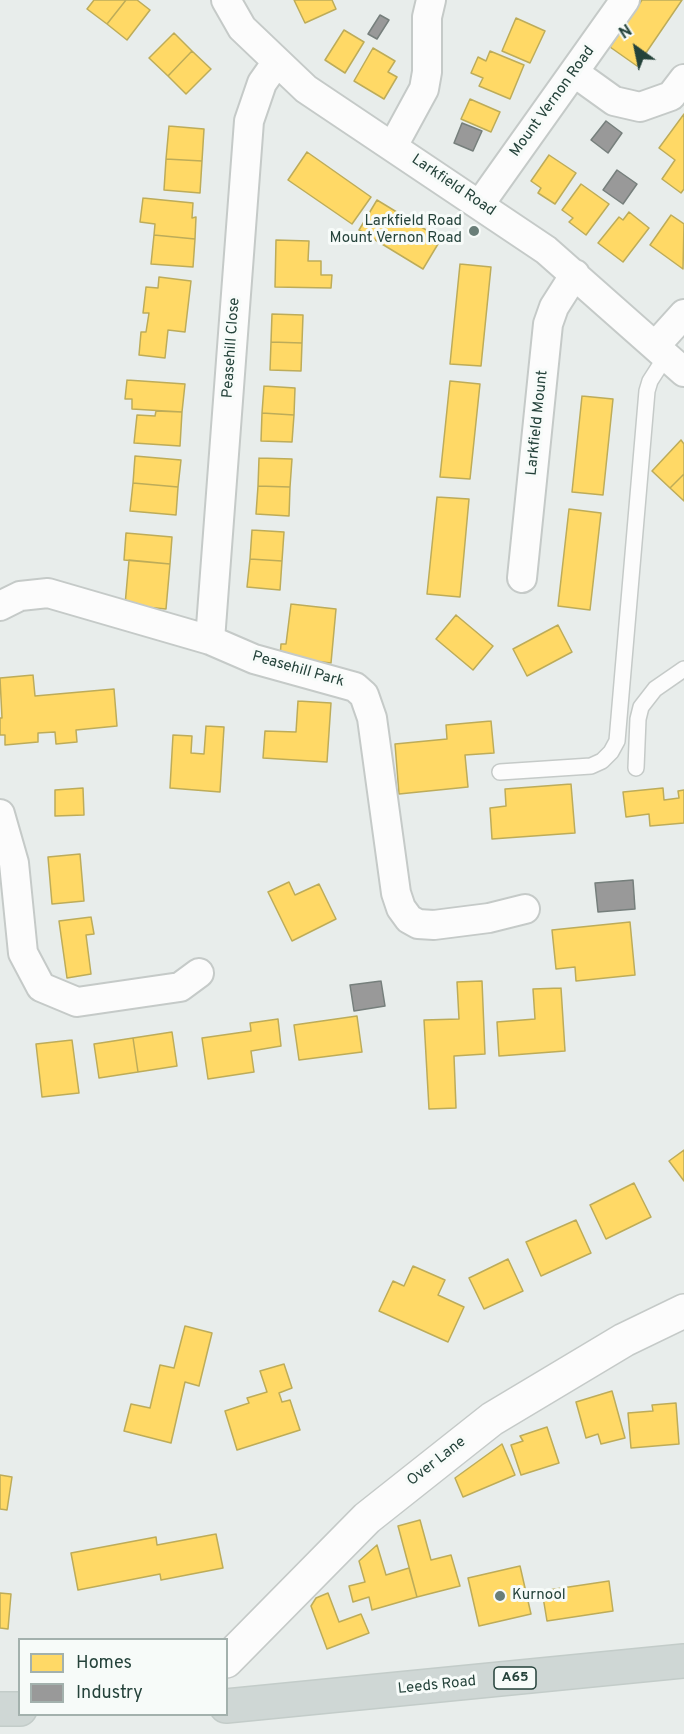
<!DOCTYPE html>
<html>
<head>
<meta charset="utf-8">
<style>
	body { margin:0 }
	#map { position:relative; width:684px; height:1734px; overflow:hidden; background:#e8edeb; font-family:Overpass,sans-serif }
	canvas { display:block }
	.legend { position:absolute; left:18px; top:1638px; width:210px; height:78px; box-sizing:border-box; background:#f7fbf9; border:2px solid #a3b1ad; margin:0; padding:8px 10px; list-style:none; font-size:18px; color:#24423a }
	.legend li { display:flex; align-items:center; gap:12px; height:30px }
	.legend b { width:30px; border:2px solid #a3b1ad }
	.north { position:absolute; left:606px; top:18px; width:60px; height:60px; -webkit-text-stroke:4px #f7fbf9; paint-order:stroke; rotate:327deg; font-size:16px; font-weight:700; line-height:24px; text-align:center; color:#24423a }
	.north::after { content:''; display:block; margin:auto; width:21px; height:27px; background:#24423a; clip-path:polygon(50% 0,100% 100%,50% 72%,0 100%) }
</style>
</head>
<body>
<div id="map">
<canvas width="684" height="1734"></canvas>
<ul class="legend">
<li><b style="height:16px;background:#ffd966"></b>Homes</li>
<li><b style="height:16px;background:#999"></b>Industry</li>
</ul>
<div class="north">N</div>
</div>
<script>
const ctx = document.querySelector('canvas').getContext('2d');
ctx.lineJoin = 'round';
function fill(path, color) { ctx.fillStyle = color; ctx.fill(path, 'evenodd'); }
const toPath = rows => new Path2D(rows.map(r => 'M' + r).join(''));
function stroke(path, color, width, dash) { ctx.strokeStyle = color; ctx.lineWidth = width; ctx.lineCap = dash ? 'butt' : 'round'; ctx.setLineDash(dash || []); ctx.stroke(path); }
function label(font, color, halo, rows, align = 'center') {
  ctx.font = font + ' Overpass,sans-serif'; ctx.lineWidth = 6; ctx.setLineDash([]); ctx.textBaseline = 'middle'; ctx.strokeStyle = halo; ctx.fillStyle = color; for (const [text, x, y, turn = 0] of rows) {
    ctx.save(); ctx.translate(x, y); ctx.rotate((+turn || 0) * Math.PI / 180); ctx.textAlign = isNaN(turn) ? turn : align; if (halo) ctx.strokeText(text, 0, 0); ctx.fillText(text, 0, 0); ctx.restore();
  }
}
const homes = toPath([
	[94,0,126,0,107,24,87,9,94,0],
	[126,0,137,0,150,10,127,40,107,24,126,0],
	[294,0,332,0,336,9,305,23,294,0],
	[642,0,682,0,637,66,610,47,642,0],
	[516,18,545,31,530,63,502,51,516,18],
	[344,30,364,42,345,73,325,60,344,30],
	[174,33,192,51,168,76,149,58,174,33],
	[373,48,395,61,388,72,397,77,384,99,354,81,373,48],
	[192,51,211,69,186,94,168,76,192,51],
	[490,51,524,65,510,99,479,86,483,78,471,73,478,57,486,61,490,51],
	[470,99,500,112,491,132,461,119,470,99],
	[684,114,684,189,681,193,662,179,675,160,659,148,684,114],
	[169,126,204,129,202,161,166,159,169,126],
	[307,152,371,197,352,224,288,180,307,152],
	[549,155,576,173,555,204,538,193,541,188,531,181,549,155],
	[166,159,202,161,200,193,164,190,166,159],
	[581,184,609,204,586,235,569,222,573,218,562,210,581,184],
	[143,198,193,203,192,218,196,217,195,239,154,235,155,224,140,222,143,198],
	[377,200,441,239,423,269,359,230,377,200],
	[629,212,649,228,623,262,598,243,619,217,623,220,629,212],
	[671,215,684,224,683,269,650,245,671,215],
	[154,235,195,239,193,267,151,264,154,235],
	[276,240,309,241,308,261,321,261,321,275,332,275,331,288,275,287,276,240],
	[460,264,491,267,481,366,450,364,460,264],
	[159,277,191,281,185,332,168,330,165,358,139,355,141,332,146,332,149,313,143,313,146,287,158,288,159,277],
	[272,314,303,315,302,343,271,342,272,314],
	[271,342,302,343,301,371,270,370,271,342],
	[127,380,185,384,182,412,132,409,132,399,125,399,127,380],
	[450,381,480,384,470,479,440,477,450,381],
	[264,386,295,388,294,415,262,413,264,386],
	[582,396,613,399,603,495,572,492,582,396],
	[156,411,182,412,180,446,134,443,137,415,155,416,156,411],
	[262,413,294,415,292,442,261,441,262,413],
	[681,440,684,444,684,474,670,488,652,471,681,440],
	[135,456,181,460,178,487,133,483,135,456],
	[259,458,292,459,290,487,258,486,259,458],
	[684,474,684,501,670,488,684,474],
	[133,483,178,487,176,515,130,511,133,483],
	[258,486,290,487,289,516,256,514,258,486],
	[437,497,469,499,460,597,427,594,437,497],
	[569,509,601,513,590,610,558,606,569,509],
	[252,530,284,532,282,561,250,559,252,530],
	[126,533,172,537,170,564,124,560,126,533],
	[250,559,282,561,280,590,247,587,250,559],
	[129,560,170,564,166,609,125,605,129,560],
	[291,604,336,609,331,663,280,657,281,644,286,644,291,604],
	[456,615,493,646,473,670,436,639,456,615],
	[558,625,572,652,527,676,513,649,558,625],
	[33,675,35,696,114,689,117,726,76,730,77,742,56,744,55,732,38,733,38,742,5,745,5,735,0,735,0,718,2,718,0,678,33,675],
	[298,701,331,703,327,762,263,758,265,731,296,732,298,701],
	[491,721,494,753,465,755,468,787,399,794,395,744,447,739,446,725,491,721],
	[206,726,224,727,220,792,170,788,173,735,192,736,191,753,204,754,206,726],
	[571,784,575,833,492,839,490,808,506,806,505,789,571,784],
	[83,788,84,815,55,816,55,790,83,788],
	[663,788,664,800,679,798,678,791,684,790,684,823,650,826,649,814,626,817,623,792,663,788],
	[80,854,84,901,52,904,48,857,80,854],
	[289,882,295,895,319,884,336,919,292,941,268,892,289,882],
	[91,917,94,934,86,935,91,974,67,978,59,921,91,917],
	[630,922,635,975,576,981,575,967,556,969,552,930,630,922],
	[482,981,485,1054,454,1056,456,1108,429,1109,424,1020,459,1019,457,982,482,981],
	[561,988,565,1051,499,1056,497,1022,535,1019,533,989,561,988],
	[357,1016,362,1052,299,1060,294,1025,357,1016],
	[278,1019,281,1046,251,1051,254,1072,208,1079,202,1038,251,1031,250,1023,278,1019],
	[172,1032,177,1066,138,1072,133,1038,172,1032],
	[133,1038,138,1072,99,1078,94,1044,133,1038],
	[72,1040,79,1093,42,1097,36,1044,72,1040],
	[684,1150,684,1181,669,1161,684,1150],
	[634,1183,651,1217,606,1239,590,1205,634,1183],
	[576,1220,591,1253,541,1276,526,1242,576,1220],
	[508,1259,523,1291,484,1309,469,1278,508,1259],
	[413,1266,445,1280,438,1295,464,1307,448,1342,379,1311,393,1281,404,1286,413,1266],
	[185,1326,212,1333,199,1386,185,1382,171,1443,124,1431,131,1404,150,1408,160,1365,174,1368,185,1326],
	[284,1364,292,1388,279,1393,282,1402,290,1400,300,1430,237,1450,225,1411,249,1403,247,1398,267,1392,260,1371,284,1364],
	[612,1391,625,1438,601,1444,598,1434,586,1438,576,1402,612,1391],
	[676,1403,679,1444,631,1448,628,1413,653,1411,652,1405,676,1403],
	[547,1427,559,1463,521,1475,511,1445,523,1441,520,1436,547,1427],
	[502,1444,515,1475,463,1497,455,1478,502,1444],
	[0,1475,12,1477,7,1510,0,1509,0,1475],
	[420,1520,431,1560,451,1555,460,1586,417,1597,398,1526,420,1520],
	[216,1534,223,1568,161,1580,160,1574,78,1590,71,1553,156,1537,157,1545,216,1534],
	[377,1545,386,1575,409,1568,417,1597,372,1610,369,1597,353,1602,349,1586,365,1582,359,1561,377,1545],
	[520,1566,531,1614,479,1626,468,1578,520,1566],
	[609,1581,613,1611,547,1621,542,1591,609,1581],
	[0,1593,11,1594,8,1629,0,1628,0,1593],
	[328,1593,339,1622,361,1614,369,1633,327,1649,311,1606,316,1598,328,1593]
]);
fill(homes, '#ffd966');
stroke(homes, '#bdac59', 1.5);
const industry = toPath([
	[380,15,389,20,377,39,368,34,380,15],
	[606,121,622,133,608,153,591,140,606,121],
	[462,123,482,131,473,151,454,143,462,123],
	[617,170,637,184,623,204,603,190,617,170],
	[633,880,635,909,598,912,595,883,633,880],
	[381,981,385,1006,354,1011,350,985,381,981]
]);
fill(industry, '#999');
stroke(industry, '#767f7c', 1.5);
const service = toPath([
	[636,768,638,719,641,707,655,689,684,669],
	[500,772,591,766,602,761,611,752,617,741,647,391,650,381,666,356]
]);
const minor = toPath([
	[226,0,242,28,306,89,546,250,684,372],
	[575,73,614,101,640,107,671,96,684,79],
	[393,146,424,89,427,72,427,17,431,0],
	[480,204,625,0],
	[656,345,684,314],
	[522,578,548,324,554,307,575,274],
	[0,606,20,596,48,593,210,640,254,659,355,687,364,695,372,718,396,893,401,908,409,919,418,924,434,925,489,918,525,909],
	[210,640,249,121,262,83,276,63],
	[0,814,14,863,23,953,41,987,77,1002,180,987,199,973]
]);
const tertiary = toPath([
	[226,1661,367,1518,492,1419,624,1340,684,1311]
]);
const primary = toPath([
	[226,1706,684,1661],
	[0,1709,20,1709]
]);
stroke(service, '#c5cac8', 18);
stroke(minor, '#c5cac8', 32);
stroke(tertiary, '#c5cac8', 36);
stroke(primary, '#c3ccc9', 36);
stroke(service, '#fcfcfc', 15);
stroke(minor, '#fcfcfc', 28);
stroke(tertiary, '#fcfcfc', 33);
stroke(primary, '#cfd7d5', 33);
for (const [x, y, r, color] of [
	[474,231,6,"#697e78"],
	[500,1596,6,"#697e78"]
]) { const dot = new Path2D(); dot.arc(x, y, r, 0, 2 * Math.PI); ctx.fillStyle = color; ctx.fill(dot); stroke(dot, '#f7fbf9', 2); }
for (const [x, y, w] of [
	[515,1678,42]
]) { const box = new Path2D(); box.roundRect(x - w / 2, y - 11, w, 22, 4.5); ctx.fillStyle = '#f7fbf9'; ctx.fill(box); stroke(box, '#24423a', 1.5); }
label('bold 14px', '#24423a', null, [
	["A65",515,1678]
]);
label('15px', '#24423a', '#f7fbf9', [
	["Mount Vernon Road",553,102,-54],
	["Larkfield Road",453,186,34],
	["Peasehill Close",232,348,-86],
	["Larkfield Mount",538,423,-84],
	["Peasehill Park",298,670,16],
	["Over Lane",437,1462,-38],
	["Leeds Road",437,1686,-6]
]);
label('15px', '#24423a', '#f7fbf9', [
	["Larkfield Road",462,222],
	["Mount Vernon Road",462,239],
	["Kurnool",512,1596,"left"]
], 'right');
</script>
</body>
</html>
